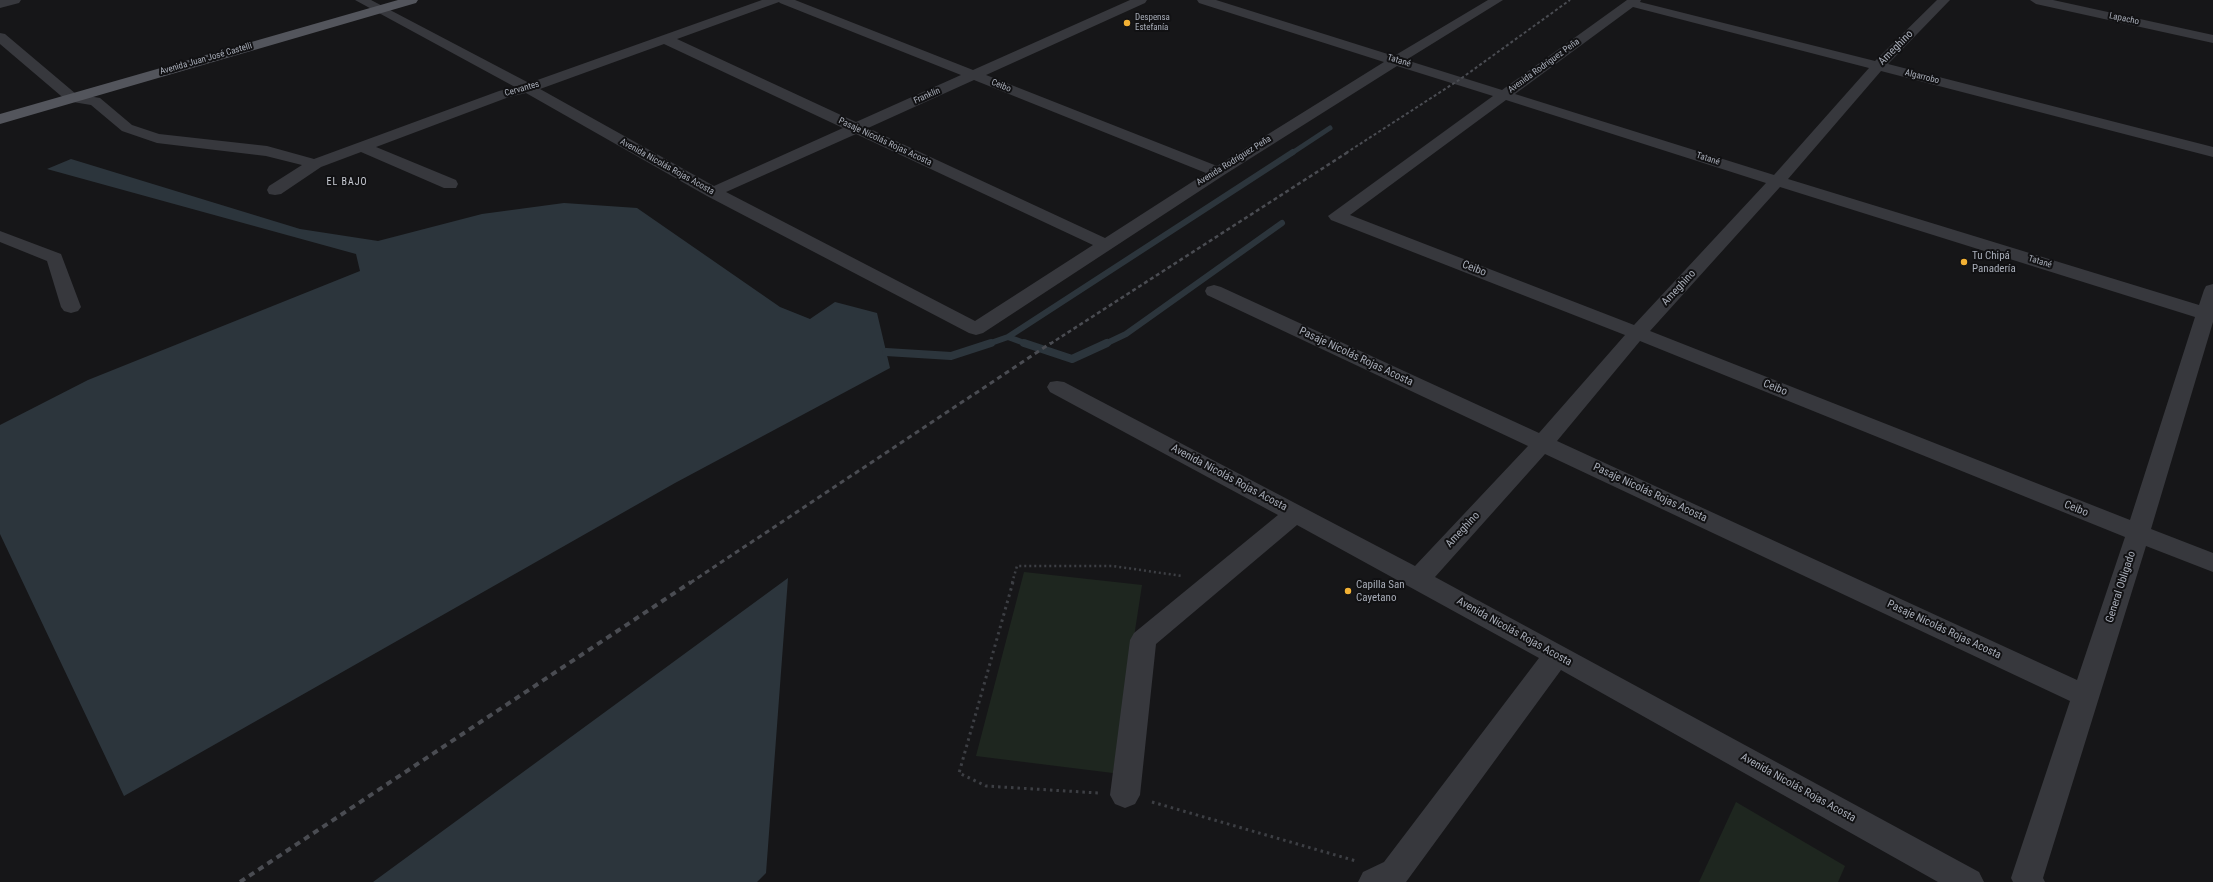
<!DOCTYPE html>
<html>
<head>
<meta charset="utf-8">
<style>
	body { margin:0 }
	canvas { display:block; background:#161618 }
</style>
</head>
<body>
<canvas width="2213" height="882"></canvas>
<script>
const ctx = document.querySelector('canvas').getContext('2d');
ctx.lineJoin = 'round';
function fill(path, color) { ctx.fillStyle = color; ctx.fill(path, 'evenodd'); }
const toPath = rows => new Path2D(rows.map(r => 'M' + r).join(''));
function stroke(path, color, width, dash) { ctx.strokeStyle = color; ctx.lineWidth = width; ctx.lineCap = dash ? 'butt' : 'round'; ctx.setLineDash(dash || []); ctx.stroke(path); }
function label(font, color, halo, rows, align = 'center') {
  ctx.font = font + ' "Roboto Condensed",sans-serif'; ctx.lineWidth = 4; ctx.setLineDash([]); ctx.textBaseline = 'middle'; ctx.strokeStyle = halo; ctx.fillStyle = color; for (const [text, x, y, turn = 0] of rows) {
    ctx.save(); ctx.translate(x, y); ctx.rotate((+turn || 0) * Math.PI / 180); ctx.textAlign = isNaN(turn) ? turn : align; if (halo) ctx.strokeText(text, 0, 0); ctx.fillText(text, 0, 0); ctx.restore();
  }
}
fill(toPath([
	[1024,572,1142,585,1113,773,976,756],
	[1736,802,1845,866,1838,882,1699,882]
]), '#1e261f');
fill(toPath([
	[71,159,300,229,378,241,482,214,564,203,637,208,780,307,810,319,835,302,877,313,890,368,675,483,124,796,0,534,0,425,88,380,360,271,356,254,47,169],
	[788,578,766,873,757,882,373,882]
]), '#2c353c');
stroke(toPath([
	[1292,153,1330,128]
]), '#2c353c', 5);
stroke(toPath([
	[1008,337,1027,344],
	[988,344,1008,337,1293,152],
	[1105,344,1126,334,1282,223]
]), '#2c353c', 6);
stroke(toPath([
	[1024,343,1072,359,1107,343],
	[886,352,951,356,991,343]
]), '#2c353c', 8);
stroke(toPath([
	[1012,583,1017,566,1113,566,1182,576]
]), '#3d3f44', 2.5, [2, 3]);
stroke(toPath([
	[1013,582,959,773,986,786,1098,793],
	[1152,802,1356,861]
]), '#3d3f44', 3, [2.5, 4]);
fill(toPath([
	[0,0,21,0,19,3,0,8,0,0],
	[355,0,371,0,529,83,762,0,795,0,973,70,1130,0,1147,0,1145,3,986,75,1217,166,1384,62,1199,3,1197,0,1216,0,1394,56,1488,0,1503,0,1406,60,1502,90,1627,0,1641,0,1640,2,1875,61,1937,0,1950,0,1888,64,2213,147,2213,157,1881,71,1788,179,2199,305,2204,290,2206,286,2213,284,2213,322,2151,529,2213,553,2213,572,2146,546,2043,878,2045,882,2013,882,2011,878,2070,701,1545,454,1435,577,1979,872,1984,882,1938,882,1561,670,1406,882,1358,882,1363,872,1384,862,1539,658,1297,525,1156,644,1140,795,1135,804,1125,808,1115,804,1110,795,1130,640,1134,633,1278,515,1050,392,1047,387,1050,382,1057,381,1064,382,1415,566,1528,446,1207,295,1205,291,1207,287,1214,285,1221,287,1539,433,1625,335,1331,220,1328,216,1493,96,1397,66,1224,175,983,333,976,335,969,333,707,196,526,93,509,97,376,147,456,180,458,184,456,188,444,188,361,152,321,167,281,194,275,195,269,194,267,190,269,186,302,165,266,156,157,143,122,131,91,105,67,101,0,44,0,33,5,34,76,94,100,98,132,125,159,134,267,146,314,159,499,91,515,87,355,0],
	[779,2,780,3,961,75,856,122,677,39,779,2],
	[1633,7,1869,68,1774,175,1515,94,1633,7],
	[664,44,843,128,714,186,540,89,664,44],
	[974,80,1206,173,1105,238,868,128,974,80],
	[1506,100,1766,183,1634,325,1350,215,1506,100],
	[856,134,1093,245,975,321,726,192,856,134],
	[1780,187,2195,317,2130,520,1650,331,1780,187],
	[1640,341,2125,537,2077,680,1557,441,1640,341],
	[2030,0,2053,0,2213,35,2213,43,2036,4,2030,0],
	[0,231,61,254,81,307,78,311,71,313,64,311,61,307,47,261,0,242,0,231]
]), '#37383d');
fill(toPath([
	[398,0,418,0,416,3,0,124,0,114,398,0]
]), '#53555c');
stroke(toPath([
	[1346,153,1459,80,1570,0]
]), '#4a4c52', 2, [3, 2.5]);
stroke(toPath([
	[1050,344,1348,152]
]), '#4a4c52', 2.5, [4, 3]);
stroke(toPath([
	[690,583,1051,343]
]), '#4a4c52', 3, [5, 4]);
stroke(toPath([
	[240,882,691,582]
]), '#4a4c52', 4, [6, 5]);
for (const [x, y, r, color] of [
	[1127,23,4,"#f2b134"],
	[1964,262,4,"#f2b134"],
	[1348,591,4,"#f2b134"]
]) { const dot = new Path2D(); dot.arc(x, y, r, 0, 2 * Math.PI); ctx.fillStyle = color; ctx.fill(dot); stroke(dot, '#111113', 1.5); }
label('9px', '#a8adb8', '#111113', [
	["Despensa",1135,18],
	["Estefanía",1135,28]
], 'left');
label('9px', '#a8adb8', '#111113', [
	["Lapacho",2124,19,12],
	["Avenida Juan José Castelli",206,59,-16],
	["Tatané",1399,61,17],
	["Avenida Rodríguez Peña",1544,66,-36],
	["Algarrobo",1922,77,14],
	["Ceibo",1001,86,22],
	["Cervantes",522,89,-16],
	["Franklin",927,96,-24],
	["Pasaje Nicolás Rojas Acosta",885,142,25],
	["Tatané",1708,159,18],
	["Avenida Rodríguez Peña",1234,161,-32],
	["Avenida Nicolás Rojas Acosta",667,167,29],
	["Tatané",2040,262,17]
]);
ctx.letterSpacing = '1px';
label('10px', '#c9ccd4', '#111113', [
	["EL BAJO",347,182]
]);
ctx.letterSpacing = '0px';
label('11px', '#a8adb8', '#111113', [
	["Ameghino",1896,48,-45],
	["Ceibo",1474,269,21],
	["Ameghino",1679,288,-47],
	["Pasaje Nicolás Rojas Acosta",1356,357,25],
	["Ceibo",1775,388,22],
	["Avenida Nicolás Rojas Acosta",1229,478,28],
	["Pasaje Nicolás Rojas Acosta",1650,493,25],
	["Ceibo",2076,509,22],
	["Ameghino",1463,530,-47],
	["General Obligado",2121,587,-72],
	["Pasaje Nicolás Rojas Acosta",1944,630,25],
	["Avenida Nicolás Rojas Acosta",1514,632,29],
	["Avenida Nicolás Rojas Acosta",1798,788,29]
]);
label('11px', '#a8adb8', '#111113', [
	["Tu Chipá",1972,256],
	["Panadería",1972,269],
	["Capilla San",1356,585],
	["Cayetano",1356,598]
], 'left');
</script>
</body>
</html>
